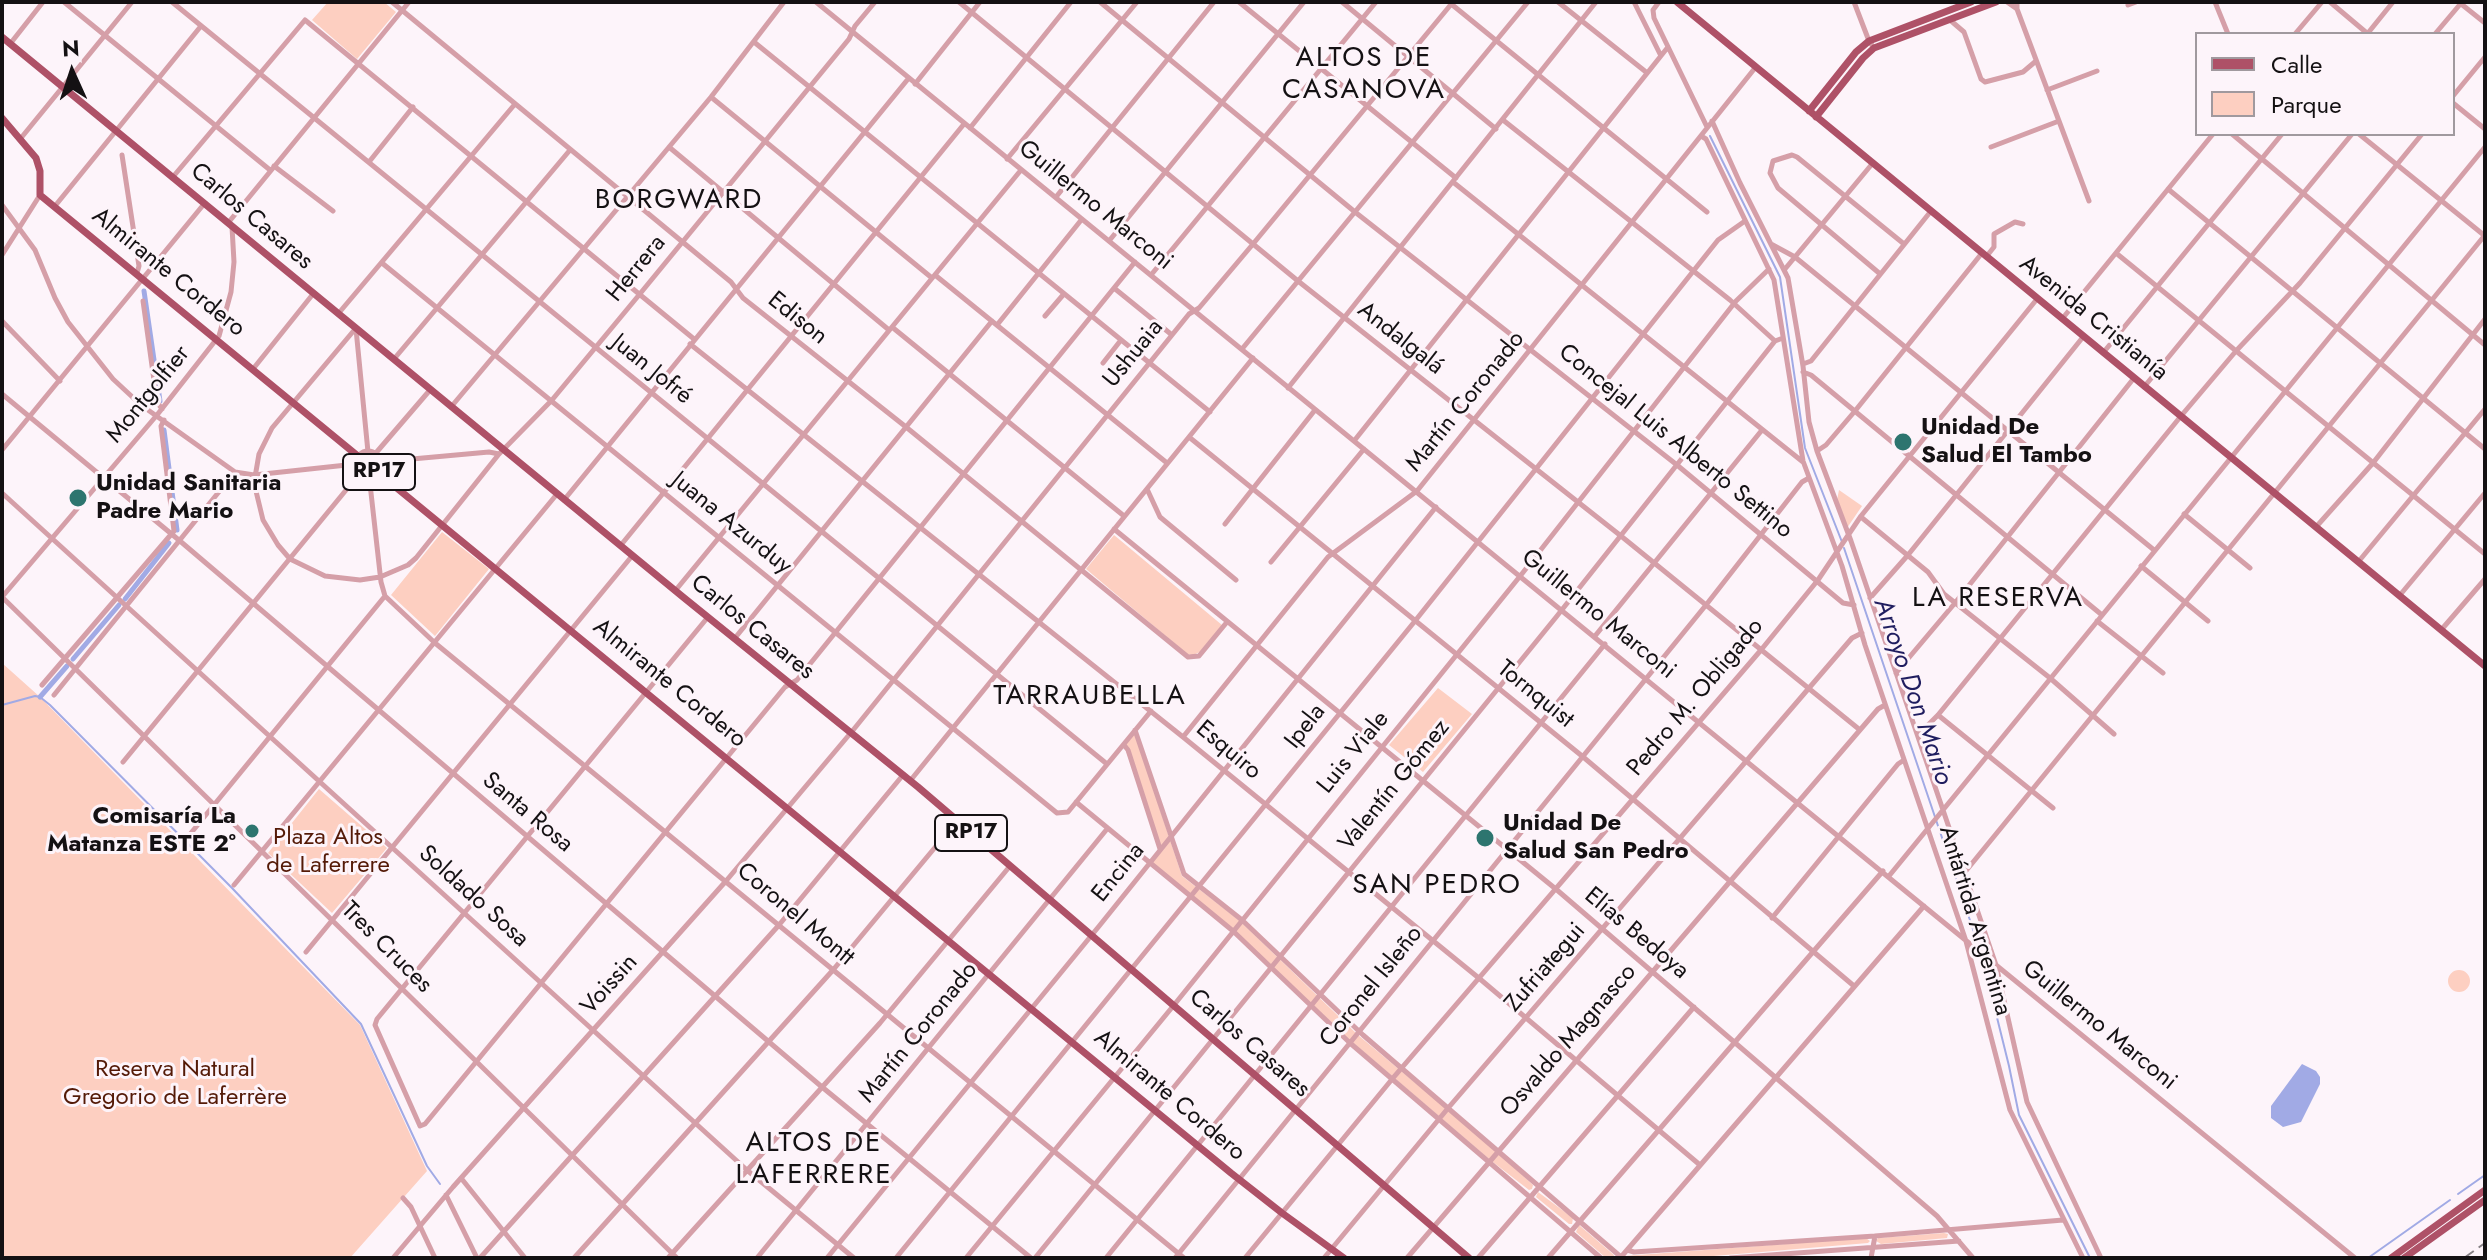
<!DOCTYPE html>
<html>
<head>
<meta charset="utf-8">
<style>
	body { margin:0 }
	#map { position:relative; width:2487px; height:1260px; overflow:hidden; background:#fdf4fa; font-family:Jost,sans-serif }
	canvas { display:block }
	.frame { position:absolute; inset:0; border:4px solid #141113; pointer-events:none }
	.legend { position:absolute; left:2195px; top:32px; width:260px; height:104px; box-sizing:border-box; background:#fdf4fa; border:2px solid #a0999e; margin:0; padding:10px 14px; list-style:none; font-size:24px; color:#141113 }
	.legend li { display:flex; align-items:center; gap:16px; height:40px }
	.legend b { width:40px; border:2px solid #a0999e }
	.north { position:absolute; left:32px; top:32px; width:80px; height:80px; -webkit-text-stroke:6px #fdf4fa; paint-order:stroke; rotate:357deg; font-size:22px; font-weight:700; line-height:32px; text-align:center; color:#141113 }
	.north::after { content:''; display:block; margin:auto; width:28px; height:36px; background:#141113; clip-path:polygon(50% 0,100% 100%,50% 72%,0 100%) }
</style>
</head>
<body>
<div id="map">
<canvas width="2487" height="1260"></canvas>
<div class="frame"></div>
<ul class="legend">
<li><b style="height:10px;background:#ae5167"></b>Calle</li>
<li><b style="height:22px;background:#fdcfc1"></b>Parque</li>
</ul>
<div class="north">N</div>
</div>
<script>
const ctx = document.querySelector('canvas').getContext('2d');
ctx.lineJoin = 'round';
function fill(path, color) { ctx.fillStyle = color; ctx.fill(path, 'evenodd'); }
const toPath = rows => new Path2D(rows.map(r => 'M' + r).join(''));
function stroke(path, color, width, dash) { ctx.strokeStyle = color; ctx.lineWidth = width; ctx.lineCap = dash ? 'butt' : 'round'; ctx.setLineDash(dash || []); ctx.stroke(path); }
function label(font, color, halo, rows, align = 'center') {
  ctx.font = font + ' Jost,sans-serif'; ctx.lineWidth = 6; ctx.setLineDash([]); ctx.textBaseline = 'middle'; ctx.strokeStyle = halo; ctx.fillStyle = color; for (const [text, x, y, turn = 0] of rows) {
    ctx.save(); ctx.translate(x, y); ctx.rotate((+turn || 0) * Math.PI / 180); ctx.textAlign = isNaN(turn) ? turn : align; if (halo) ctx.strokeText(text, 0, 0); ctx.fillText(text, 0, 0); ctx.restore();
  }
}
fill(toPath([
	[328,2,384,2,396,12,357,59,312,20],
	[1839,490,1862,506,1847,528,1837,500],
	[442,532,489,569,435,636,391,595],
	[1114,535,1222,625,1200,652,1193,655,1187,654,1086,569],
	[2,663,40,697,360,1025,427,1171,350,1258,2,1258],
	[1438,688,1472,714,1423,772,1389,745],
	[1134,731,1182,876,1240,921,1358,1035,1498,1152,1533,1185,1532,1189,1529,1190,1489,1159,1351,1041,1232,928,1151,863,1160,850,1124,745],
	[319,789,387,848,332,913,268,853],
	'2448 981a11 11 0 1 1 22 0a11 11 0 1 1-22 0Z',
	[1538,1192,1573,1218,1572,1224,1569,1224,1536,1197],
	[1579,1225,1614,1255,1613,1258,1606,1258,1576,1232],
	[1944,1233,1948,1234,1947,1238,1881,1244,1876,1241,1878,1238],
	[1866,1238,1870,1241,1868,1243,1690,1258,1622,1258,1624,1256]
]), '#fdcfc1');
fill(toPath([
	[2302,1064,2316,1071,2320,1077,2320,1084,2301,1122,2283,1127,2271,1118,2271,1106]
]), '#a1aae5');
stroke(toPath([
	[1710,136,1780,277,1805,448,1842,542],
	[1844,548,1979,947],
	[2,705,35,696,40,697,50,705,232,888,361,1024,427,1166,440,1184],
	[1982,957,2009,1066,2019,1115,2090,1258],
	[2458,1194,2485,1175],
	[2368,1258,2450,1200]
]), '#a1aae5', 2);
stroke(toPath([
	[144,291,160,401],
	[164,430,177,530],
	[125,599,169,543],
	[73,659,119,605],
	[40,697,67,666]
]), '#a1aae5', 5);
stroke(toPath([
	[64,2,270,170],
	[172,2,1107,764],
	[392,2,731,282,743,298,906,427,1188,657,1199,656,1227,622],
	[816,2,2355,1258],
	[959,2,1298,281,1621,536,1860,730],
	[1100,2,1355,212,1677,465,1843,603,1854,605],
	[1239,2,1456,178],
	[1342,2,1496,129],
	[1558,2,1646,72],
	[1634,2,1660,54],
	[1659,2,1653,10,1654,18,1707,127],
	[1854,2,1869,41,1874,48],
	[2007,2,2017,9],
	[2017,2,2017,9,2089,201],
	[2215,2,2228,34],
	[2330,2,2368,34],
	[1450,3,1707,212],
	[2460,3,2485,23],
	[2128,5,2136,2],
	[1950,20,1964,32,1981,79,1985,82,2023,72,2036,61],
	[2368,33,2393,2],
	[2295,34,2322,2],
	[2435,34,2462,2],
	[754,42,1210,412],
	[10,44,43,2],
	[915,84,980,2],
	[2047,90,2097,71],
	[2453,96,2485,57],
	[711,97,932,278],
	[2453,103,2485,129],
	[1503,120,1730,300,1775,341],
	[1712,121,1740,183,1788,278,1803,366,1809,422,1817,451,1851,541,1996,965,2027,1102,2101,1258],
	[970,128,1071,2],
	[2232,134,2485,345],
	[2359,134,2485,236],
	[1701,136,1706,139,1774,280,1803,461,1842,566,1865,645,1966,941,2010,1110,2083,1258],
	[21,138,132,2],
	[669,147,889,330],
	[1991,147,2059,121],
	[122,155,139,266,137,273],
	[1007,159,1137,2],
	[369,162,413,107],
	[274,166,333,211],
	[172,178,305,20,694,339],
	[1453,182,1803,462],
	[2168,189,2485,449],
	[1056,197,1214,2],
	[2,205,35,250,55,298,68,322,113,379,141,405,235,472],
	[55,206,201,26],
	[228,223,409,2],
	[232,227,234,262,231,292,219,336,157,415,2,597,677,1258],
	[1109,241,1304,2],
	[1771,244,1795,257,2154,550],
	[2116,253,2485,554],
	[2,255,40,195],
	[1986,257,1994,247,1994,234,2015,222,2023,224],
	[382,263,1057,813,1068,812,1151,711],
	[1785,269,1872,164],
	[1879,273,1778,188,1770,173,1773,161,1792,155,1797,157,1904,244],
	[935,275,1167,463],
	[1151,275,1376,2],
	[1114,288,1172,335],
	[143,301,157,402,162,409],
	[338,314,515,104],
	[1045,316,1063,295],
	[2062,319,2213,134],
	[2,321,60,381],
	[997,325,1082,219],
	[892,327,1124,516],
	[356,328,272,428,259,454,254,483,263,520,278,545,290,559,325,576,360,580,380,577,408,565,416,558,499,454,552,400,639,295,849,39,855,26,875,2],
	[356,329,368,452],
	[690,344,1183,737,1480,979,1700,1165],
	[1242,349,1528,2],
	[2103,353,2282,134],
	[394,359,570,150],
	[1103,363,1121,340],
	[1803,364,1811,361,1931,211],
	[253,369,313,294],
	[1803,372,1811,375,2102,615],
	[2144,387,2352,134],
	[1288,388,1596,2],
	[2,394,180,541,822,1087,1031,1258],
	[451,407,711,97,784,2],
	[1189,437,1582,756,1854,986],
	[1354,441,1668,47],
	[2,450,204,204],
	[1817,451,1826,445,1855,411,1982,253],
	'356 463a12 12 0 1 1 24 0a12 12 0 1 1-24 0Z',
	[375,454,430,390],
	[379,462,489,452,499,454],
	[369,475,381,582,385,596,435,643,1184,1258],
	[1147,489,1160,517,1236,580],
	[2,493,748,1171,854,1258],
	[564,500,908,79],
	[2184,514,2250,568],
	[1861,517,1928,572,1944,594,2050,678,2114,734],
	[1225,524,1315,410],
	[2316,527,2373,463,2485,319],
	[1114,529,1557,890,1937,1216,1973,1258],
	[621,545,964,124],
	[2359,561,2485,409],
	[1271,562,1364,449],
	[2141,566,2208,621],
	[675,591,1021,170],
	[2400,595,2485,493],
	[1870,598,1908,555,2083,337],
	[708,617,377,1019,375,1025,420,1126,425,1124,476,1062,785,687,797,680,1135,262],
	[2097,621,2163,673],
	[2442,629,2485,579],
	[1595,636,1762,430],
	[735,638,992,321],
	[1896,673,1955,603,2134,378],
	[42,685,174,531,161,426,164,420],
	[54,695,235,472,254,475,356,464],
	[1938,715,2053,808],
	[1135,730,1184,874,1242,920,1363,1035,1621,1257],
	[1918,735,1938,715,2181,416,2236,351,2300,283,2422,134],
	[1183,737,1328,557,1417,491,1755,68],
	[1124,745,1128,750,1160,849],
	[123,762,360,473],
	[910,781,1253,358],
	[1076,802,1233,931,1350,1043,1601,1258],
	[191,833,385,596],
	[1965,872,2485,235],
	[1889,876,2485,147],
	[234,885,557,494],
	[1772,918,1898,764,1904,760],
	[306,952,632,556],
	[461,1178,525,1258],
	[446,1195,477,1258],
	[403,1198,411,1207,435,1258],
	[1627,1250,1634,1252,1875,1236,2063,1220],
	[1621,1257,1924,906],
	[393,1258,453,1187,726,881,854,729,1172,335,1189,314,1199,308,1253,244,1453,2],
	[480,1258,779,925,903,775],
	[574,1258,833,970,957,821],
	[668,1258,880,1023,1010,866],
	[757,1258,1107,829],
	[827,1258,1100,925,1436,507],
	[896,1258,1415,621,1718,240,1745,221],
	[966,1258,1174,1005,1521,575,1736,301,1769,269],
	[1035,1258,1557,616,1775,341,1783,338],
	[1106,1258,1605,644],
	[1175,1258,1706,605,1802,482,1809,478],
	[1245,1258,1393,1078,1761,650,1818,580,1861,516,2037,299],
	[1324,1258,1449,1107,1852,638,1862,633],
	[1407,1258,1878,709,1885,705],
	[1478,1258,1694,1007],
	[1548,1258,1883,871],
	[1730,1258,1959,1241],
	[1871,1258,1875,1236]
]), '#d59fa8', 5);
stroke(toPath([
	[1677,2,2485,666],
	[2,37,683,597,918,787,1469,1258],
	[1809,111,1856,52,1869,41,1971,2],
	[1816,117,1863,58,1874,48,1996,2],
	[2,118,36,158,40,171,40,195,1231,1173,1282,1213,1344,1258],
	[2391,1258,2485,1190],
	[2404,1258,2485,1200]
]), '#ae5167', 7);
stroke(toPath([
	[2464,1258,2485,1243]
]), '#868084', 2, [12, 6]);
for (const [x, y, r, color] of [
	[1903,442,10,"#2d756f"],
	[78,498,10,"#2d756f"],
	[252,831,8,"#2d756f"],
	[1485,838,10,"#2d756f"]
]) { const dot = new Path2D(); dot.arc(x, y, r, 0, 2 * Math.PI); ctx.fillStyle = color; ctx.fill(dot); stroke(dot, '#fdf4fa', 3); }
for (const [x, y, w] of [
	[379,472,72],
	[971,833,72]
]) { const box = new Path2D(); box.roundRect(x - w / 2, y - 18, w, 36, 6); ctx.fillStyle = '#fdf4fa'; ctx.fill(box); stroke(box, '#141113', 2); }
label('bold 22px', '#141113', null, [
	["RP17",379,472],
	["RP17",971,833]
]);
label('24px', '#141113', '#fdf4fa', [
	["Guillermo Marconi",1095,206,39],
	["Carlos Casares",251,217,40],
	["Herrera",637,269,-51],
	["Almirante Cordero",168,273,39],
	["Edison",797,319,39],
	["Avenida Cristianía",2093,319,39],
	["Andalgalá",1400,339,38],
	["Ushuaia",1134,354,-51],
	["Juan Jofré",651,370,39],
	["Montgolfier",149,395,-51],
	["Martín Coronado",1466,402,-51],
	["Concejal Luis Alberto Settino",1675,442,39],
	["Juana Azurduy",731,524,39],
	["Guillermo Marconi",1598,615,39],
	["Carlos Casares",752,628,39],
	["Almirante Cordero",669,684,39],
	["Tornquist",1535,695,39],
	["Pedro M. Obligado",1696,698,-50],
	["Ipela",1306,727,-52],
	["Esquiro",1228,751,40],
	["Luis Viale",1354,753,-51],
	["Valentín Gómez",1395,786,-51],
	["Santa Rosa",527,813,40],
	["Encina",1119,873,-51],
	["Soldado Sosa",473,897,42],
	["Coronel Montt",795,915,40],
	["Antártida Argentina",1974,921,73],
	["Elías Bedoya",1636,934,40],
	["Tres Cruces",386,948,45],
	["Zufriategui",1546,968,-49],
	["Voissin",610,985,-48],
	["Coronel Isleño",1372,987,-51],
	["Guillermo Marconi",2099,1026,39],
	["Martín Coronado",919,1033,-51],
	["Osvaldo Magnasco",1569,1041,-49],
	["Carlos Casares",1249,1044,41],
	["Almirante Cordero",1169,1096,40]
]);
label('bold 24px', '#141113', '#fdf4fa', [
	["Unidad De",1921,428],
	["Salud El Tambo",1921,456],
	["Unidad Sanitaria",96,484],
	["Padre Mario",96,512],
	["Comisaría La",236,817,"right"],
	["Matanza ESTE 2°",236,845,"right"],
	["Unidad De",1503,824],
	["Salud San Pedro",1503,852]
], 'left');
label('24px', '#541a07', '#fdf4fa', [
	["Plaza Altos",328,838],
	["de Laferrere",328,866],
	["Reserva Natural",175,1070],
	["Gregorio de Laferrère",175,1098]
]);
label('italic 26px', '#1f1d5f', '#fdf4fa', [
	["Arroyo Don Mario",1912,692,71]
]);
ctx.letterSpacing = '2px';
label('28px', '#141113', '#fdf4fa', [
	["ALTOS DE",1364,59],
	["CASANOVA",1364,91],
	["BORGWARD",679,201],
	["LA RESERVA",1998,599],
	["TARRAUBELLA",1090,697],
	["SAN PEDRO",1437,886],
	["ALTOS DE",814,1144],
	["LAFERRERE",814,1176]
]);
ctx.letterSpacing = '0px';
</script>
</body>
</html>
